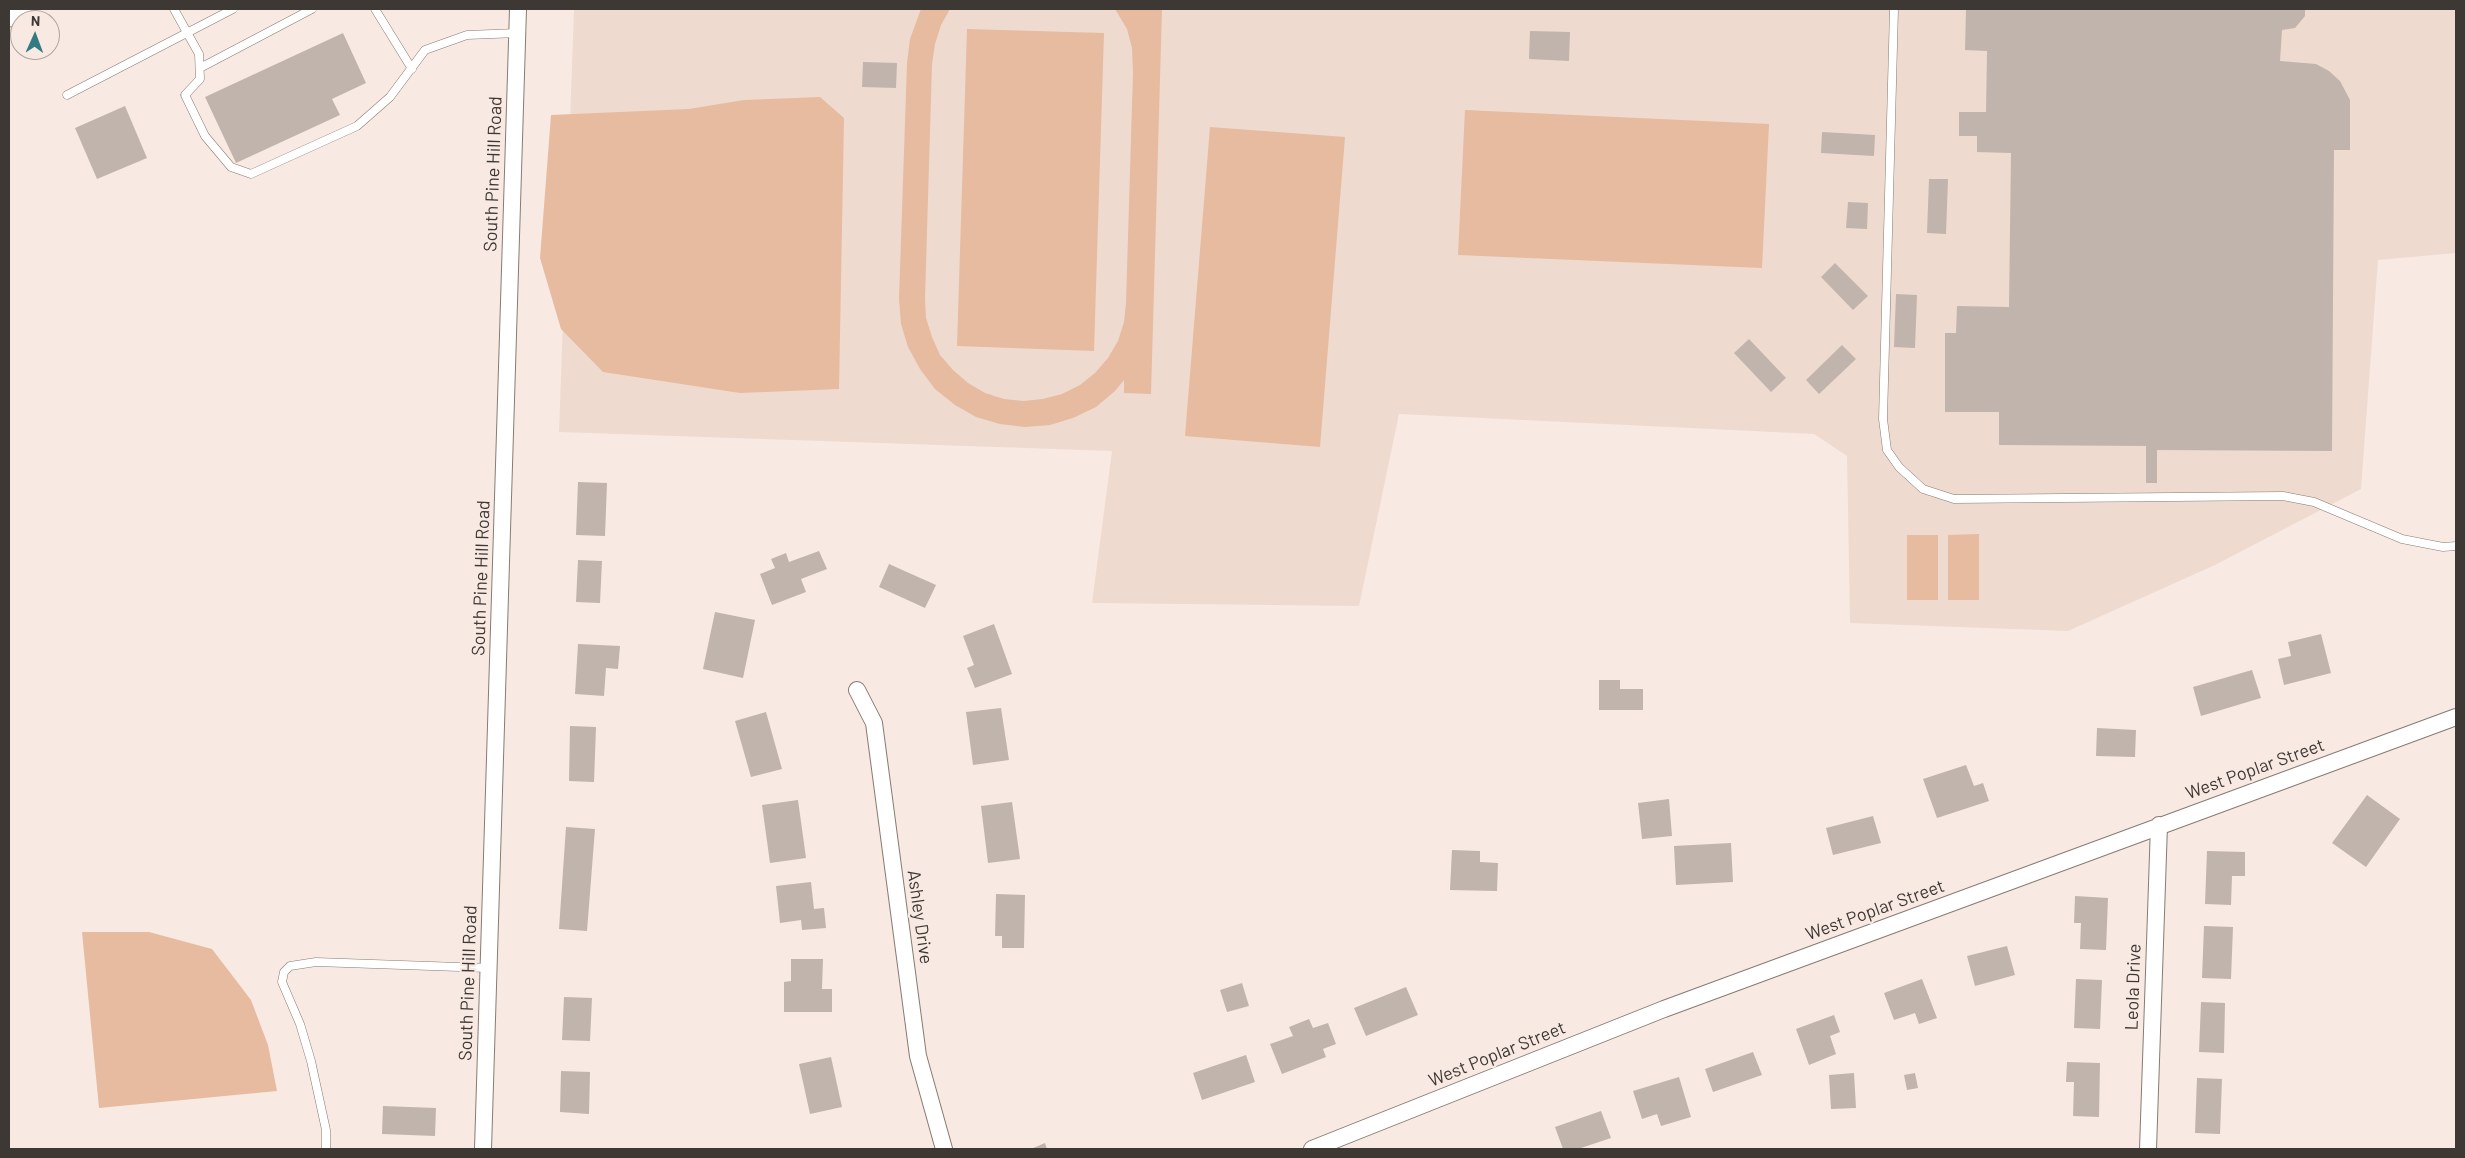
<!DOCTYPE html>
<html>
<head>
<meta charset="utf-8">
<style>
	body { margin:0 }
	#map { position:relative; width:2465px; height:1158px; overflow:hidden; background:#f8eae2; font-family:Barlow,sans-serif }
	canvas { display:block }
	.frame { position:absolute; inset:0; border:10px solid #3e3835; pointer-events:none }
	.north { position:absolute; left:10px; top:10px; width:50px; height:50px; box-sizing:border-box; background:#f8eae2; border:1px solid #aea39d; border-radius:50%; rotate:2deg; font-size:14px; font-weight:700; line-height:20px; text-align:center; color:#3e3835 }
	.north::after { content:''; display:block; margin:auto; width:18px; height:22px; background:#327b81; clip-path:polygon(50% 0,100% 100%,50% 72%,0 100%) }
</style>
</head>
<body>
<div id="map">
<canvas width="2465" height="1158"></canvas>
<div class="frame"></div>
<div class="north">N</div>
</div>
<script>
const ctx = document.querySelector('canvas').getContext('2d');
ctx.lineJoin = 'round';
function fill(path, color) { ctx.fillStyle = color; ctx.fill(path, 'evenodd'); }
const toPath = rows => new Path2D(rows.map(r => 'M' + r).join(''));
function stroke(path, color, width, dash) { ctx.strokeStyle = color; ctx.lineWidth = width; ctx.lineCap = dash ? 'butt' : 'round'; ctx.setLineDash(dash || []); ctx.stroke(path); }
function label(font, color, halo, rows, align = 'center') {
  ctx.font = font + ' Barlow,sans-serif'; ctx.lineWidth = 4.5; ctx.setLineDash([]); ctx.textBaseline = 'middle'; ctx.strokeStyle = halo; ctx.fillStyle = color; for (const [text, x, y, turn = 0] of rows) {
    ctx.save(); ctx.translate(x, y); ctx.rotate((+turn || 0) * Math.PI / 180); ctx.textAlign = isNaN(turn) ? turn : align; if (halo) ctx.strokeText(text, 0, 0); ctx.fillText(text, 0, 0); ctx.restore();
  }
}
fill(toPath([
	[574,9,2456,9,2456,253,2378,260,2361,489,2215,565,2068,631,1850,623,1847,456,1814,434,1399,414,1359,606,1092,603,1112,451,559,432]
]), '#efdacf');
fill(toPath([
	[921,9,950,9,941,25,935,44,932,64,925,299,926,318,932,337,940,355,953,370,968,383,985,393,1004,399,1023,401,1043,399,1062,394,1080,385,1095,373,1108,358,1118,341,1124,322,1126,303,1133,72,1132,48,1127,29,1115,9,1162,9,1151,394,1124,393,1124,380,1115,391,1096,407,1073,418,1050,425,1025,427,1000,424,976,417,955,405,935,389,920,369,908,347,901,324,899,299,907,63,910,39],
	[967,29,1104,33,1094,351,957,346],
	[820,97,844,118,839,389,740,393,603,372,561,329,540,258,551,115,689,109,744,100],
	[1465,110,1769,124,1762,268,1458,255],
	[1210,127,1345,137,1320,447,1185,436],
	[1979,534,1979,600,1948,600,1948,535],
	[1907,535,1938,535,1938,600,1907,600],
	[82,932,149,932,212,949,251,1000,268,1045,277,1091,99,1108]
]), '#e6bba0');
fill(toPath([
	[1966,9,2305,9,2305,16,2295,28,2282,30,2280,61,2316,64,2329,71,2340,81,2350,100,2350,150,2334,150,2332,451,2157,450,2157,483,2146,483,2146,446,1999,445,1999,412,1945,412,1945,333,1956,333,1957,306,2009,307,2011,153,1977,152,1977,136,1959,136,1959,112,1986,112,1987,51,1965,50],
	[1530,31,1570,32,1569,61,1529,59],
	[343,33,366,83,332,99,340,115,236,163,205,97],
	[863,62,897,63,896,88,862,87],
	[125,106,147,158,97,179,75,128],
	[1822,132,1875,135,1874,156,1821,153],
	[1929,179,1948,179,1946,234,1927,233],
	[1848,202,1868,203,1867,229,1846,228],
	[1835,263,1868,296,1853,310,1821,277],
	[1896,294,1917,295,1915,348,1894,347],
	[1749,339,1786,378,1771,392,1734,353],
	[1842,345,1856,359,1819,394,1806,380],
	[578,482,607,483,605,536,576,535],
	[819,551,827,569,801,579,806,592,772,605,760,574,775,568,771,559,786,553,789,562],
	[578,560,602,561,600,603,576,602],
	[889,564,936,585,925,608,879,587],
	[715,612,755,620,743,678,703,669],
	[994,624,1012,674,975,688,967,668,974,665,963,636],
	[2321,634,2331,673,2284,685,2278,659,2291,656,2288,642],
	[578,644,620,646,618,669,606,668,604,696,575,694],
	[2252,670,2261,698,2201,716,2193,687],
	[1599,680,1620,680,1620,689,1643,689,1643,710,1599,710],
	[1001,708,1009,760,973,765,966,712],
	[766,712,782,769,751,777,735,721],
	[570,726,596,727,594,782,569,781],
	[2097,728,2136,730,2135,757,2096,756],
	[1966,765,1974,786,1983,783,1989,801,1937,818,1923,779],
	[2367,795,2400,819,2366,867,2332,843],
	[1669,799,1672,836,1642,839,1638,803],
	[798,800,806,858,770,863,762,805],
	[1012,802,1020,859,988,863,981,806],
	[1873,816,1881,843,1833,855,1826,828],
	[566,827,595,829,587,931,559,929],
	[1731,843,1733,882,1676,885,1674,846],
	[1452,850,1480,851,1480,862,1498,863,1497,891,1450,890],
	[2207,851,2245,852,2245,876,2232,876,2231,905,2205,904],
	[811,882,814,909,824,908,826,928,802,930,801,920,780,923,776,886],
	[996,894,1025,895,1024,948,1002,948,1002,936,995,936],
	[2075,896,2108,898,2106,950,2080,949,2081,923,2074,923],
	[2204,926,2233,927,2231,979,2202,978],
	[2007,946,2015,975,1975,986,1967,956],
	[791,959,823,959,822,989,832,989,832,1012,784,1012,784,982,791,981],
	[1922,979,1937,1018,1919,1024,1915,1013,1894,1020,1884,993],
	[2076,979,2102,980,2100,1029,2074,1028],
	[1242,983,1249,1006,1227,1012,1220,990],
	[1406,987,1418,1015,1366,1036,1354,1008],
	[564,997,592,998,590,1041,562,1040],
	[2201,1002,2225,1003,2224,1053,2199,1052],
	[1834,1015,1840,1032,1830,1036,1836,1054,1809,1065,1796,1029],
	[1309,1019,1313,1028,1328,1023,1336,1044,1323,1049,1326,1057,1282,1074,1270,1044,1293,1036,1289,1027],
	[1753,1052,1762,1075,1713,1092,1705,1069],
	[1246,1055,1255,1082,1202,1100,1193,1073],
	[831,1057,842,1107,810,1114,799,1064],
	[2067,1062,2100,1063,2099,1117,2073,1116,2074,1082,2066,1082],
	[561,1071,590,1072,589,1114,560,1112],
	[1854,1073,1856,1108,1831,1109,1829,1075],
	[1915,1073,1918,1088,1907,1090,1904,1075],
	[1679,1077,1691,1117,1661,1126,1657,1114,1642,1119,1633,1091],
	[2197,1078,2222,1079,2220,1134,2195,1133],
	[383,1106,436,1108,435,1136,382,1134],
	[1601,1111,1611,1138,1578,1149,1563,1149,1555,1127],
	[1045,1143,1047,1149,1031,1149]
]), '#c1b4ac');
const lane = toPath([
	[174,9,199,54,200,79,185,95,205,136,231,167,251,174,357,126,390,97,425,50,467,35,518,33],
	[375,9,412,69],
	[1894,9,1883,419,1887,450,1899,467,1923,489,1954,499,2283,496,2314,502,2402,539,2443,547,2456,546],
	[200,68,312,9],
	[67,95,233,9],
	[326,1149,326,1130,311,1061,300,1024,282,982,284,972,290,966,316,962,488,968]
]);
const street = toPath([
	[857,690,874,723,918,1056,944,1149],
	[483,1149,518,9],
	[1312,1149,1664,1009,2456,717],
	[2148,1149,2159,825]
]);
const primary = toPath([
	[9,14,19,9]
]);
stroke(lane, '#877b73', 9);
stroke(street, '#877b73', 18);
stroke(primary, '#877b73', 27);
stroke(lane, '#fff', 8);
stroke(street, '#fff', 16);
stroke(primary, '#fff', 25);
label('18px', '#3e3835', '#f8eae2', [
	["South Pine Hill Road",493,174,-88],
	["South Pine Hill Road",481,578,-88],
	["West Poplar Street",2255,769,-20],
	["West Poplar Street",1875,910,-20],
	["Ashley Drive",920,917,82],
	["South Pine Hill Road",468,983,-88],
	["Leola Drive",2133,987,-88],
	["West Poplar Street",1497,1054,-22]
]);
</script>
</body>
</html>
